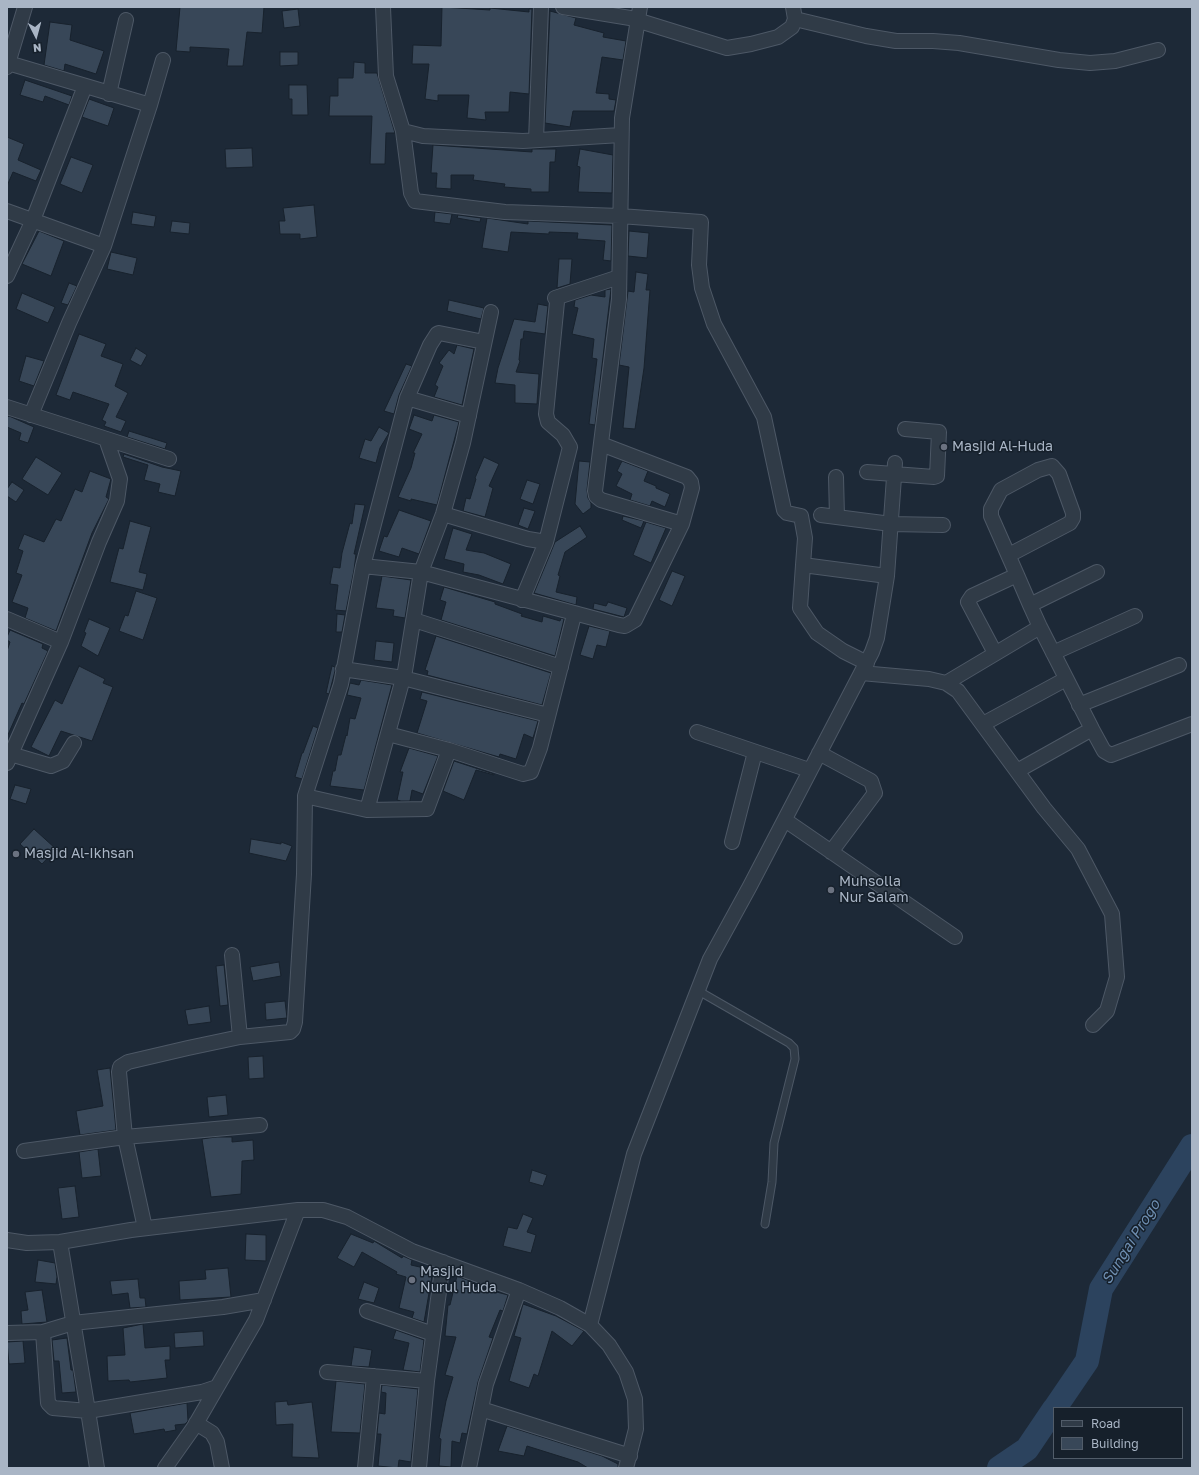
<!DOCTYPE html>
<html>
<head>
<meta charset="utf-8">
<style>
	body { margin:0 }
	#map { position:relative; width:1199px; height:1475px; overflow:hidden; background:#1d2937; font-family:"Golos Text",sans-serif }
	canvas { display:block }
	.frame { position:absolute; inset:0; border:8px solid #a9b5c5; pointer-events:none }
	.legend { position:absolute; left:1053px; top:1407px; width:130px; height:52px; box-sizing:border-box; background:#16202b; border:1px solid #515c69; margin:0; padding:5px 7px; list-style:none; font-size:12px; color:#a9b5c5 }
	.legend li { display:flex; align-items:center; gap:8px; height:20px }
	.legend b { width:20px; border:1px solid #515c69 }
	.north { position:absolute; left:16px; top:16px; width:40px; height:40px; -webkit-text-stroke:3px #16202b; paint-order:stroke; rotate:174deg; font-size:11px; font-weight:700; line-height:16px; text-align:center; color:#a9b5c5 }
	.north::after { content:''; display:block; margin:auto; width:14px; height:18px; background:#a9b5c5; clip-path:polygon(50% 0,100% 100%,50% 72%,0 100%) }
</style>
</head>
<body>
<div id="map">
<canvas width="1199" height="1475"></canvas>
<div class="frame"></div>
<ul class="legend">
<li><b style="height:5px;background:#303b47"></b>Road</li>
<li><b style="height:11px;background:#384758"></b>Building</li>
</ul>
<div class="north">N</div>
</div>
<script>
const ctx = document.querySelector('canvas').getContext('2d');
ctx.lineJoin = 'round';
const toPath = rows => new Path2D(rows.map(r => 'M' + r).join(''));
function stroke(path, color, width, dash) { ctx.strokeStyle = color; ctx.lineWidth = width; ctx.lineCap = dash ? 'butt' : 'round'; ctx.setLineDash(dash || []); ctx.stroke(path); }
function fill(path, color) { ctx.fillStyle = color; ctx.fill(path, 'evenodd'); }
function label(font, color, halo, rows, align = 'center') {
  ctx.font = font + ' "Golos Text",sans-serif'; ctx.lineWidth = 3; ctx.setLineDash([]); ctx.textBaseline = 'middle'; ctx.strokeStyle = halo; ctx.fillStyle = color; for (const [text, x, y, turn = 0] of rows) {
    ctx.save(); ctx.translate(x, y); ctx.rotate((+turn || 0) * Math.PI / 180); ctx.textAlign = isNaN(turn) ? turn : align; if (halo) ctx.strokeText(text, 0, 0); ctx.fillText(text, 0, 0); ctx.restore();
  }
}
stroke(toPath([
	[1055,1408,1087,1361,1101,1289,1192,1146],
	[999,1468,1027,1449,1054,1409]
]), '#2c435e', 24);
const building = toPath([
	[180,7,264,7,262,33,247,32,243,66,227,66,229,49,190,47,190,52,176,51,180,7],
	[442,7,490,10,490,8,529,12,529,9,532,9,529,94,510,92,509,112,485,112,486,120,467,118,469,95,438,95,438,101,425,99,429,64,412,64,413,45,441,46,442,7],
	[298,9,300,26,284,28,282,11,298,9],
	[550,11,576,18,574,25,604,33,603,37,626,41,623,60,602,57,596,93,609,94,609,99,616,100,614,111,573,111,570,127,545,123,550,11],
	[50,22,72,25,70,40,104,51,96,74,65,64,64,71,44,65,50,22],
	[280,52,298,52,298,65,280,66,280,52],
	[354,62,365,63,365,73,377,73,395,133,386,133,385,164,370,164,372,116,329,116,330,96,338,96,338,78,353,78,354,62],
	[25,80,72,96,69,105,45,96,43,102,20,95,25,80],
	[289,85,307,85,308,115,292,115,292,99,289,99,289,85],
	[89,99,114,108,108,126,82,117,89,99],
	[7,137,24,144,18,160,41,170,36,181,13,172,7,186,7,137],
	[433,145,532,152,532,149,556,149,555,162,550,162,549,192,531,192,531,189,504,187,505,184,473,180,474,175,451,175,451,189,436,188,437,173,431,173,433,145],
	[252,148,253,167,226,168,225,149,252,148],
	[580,149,613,155,612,193,578,192,580,167,577,166,580,149],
	[71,157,93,165,82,193,60,184,71,157],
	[314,205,317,237,300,239,300,234,280,234,279,221,285,221,283,208,314,205],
	[133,212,156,216,154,227,131,224,133,212],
	[435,212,452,214,450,224,434,222,435,212],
	[458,215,481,218,480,222,457,218,458,215],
	[487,218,528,224,528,221,612,225,611,261,603,260,605,241,577,239,578,233,549,232,549,234,511,232,508,252,482,248,487,218],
	[172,221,190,223,189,234,170,232,172,221],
	[39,231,64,241,51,276,22,264,39,231],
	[629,231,649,233,647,258,628,256,629,231],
	[111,252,137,258,133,275,107,269,111,252],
	[559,259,572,259,570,284,557,288,559,259],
	[636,272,648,274,646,290,650,290,644,368,635,429,623,428,629,367,619,365,628,291,634,292,636,272],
	[69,283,77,286,68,305,61,303,69,283],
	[611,289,595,425,589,424,597,359,592,358,594,339,572,334,578,308,574,307,575,300,591,295,605,297,605,290,611,289],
	[22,293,55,307,48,323,16,309,22,293],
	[449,300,484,308,481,319,447,311,449,300],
	[538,304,548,306,545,334,524,331,523,339,521,339,519,360,520,361,516,372,539,374,537,404,515,403,515,385,495,383,498,368,514,319,535,322,538,304],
	[79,334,106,344,101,356,123,364,115,386,128,393,116,417,126,421,121,432,104,426,106,422,102,420,109,404,73,392,70,400,56,395,79,334],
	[457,345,474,349,462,405,434,397,438,387,435,385,443,366,439,363,449,350,454,354,457,345],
	[136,348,147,355,141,366,130,360,136,348],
	[26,356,44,361,34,386,19,381,26,356],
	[406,364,412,366,399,395,394,414,384,411,406,364],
	[414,415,432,421,434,415,459,422,437,505,411,499,411,501,398,497,411,468,415,453,413,453,422,434,409,429,414,415],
	[9,416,34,427,28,443,19,440,21,433,7,427,7,418,9,416],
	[379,427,389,433,380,448,376,463,359,458,365,439,371,441,379,427],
	[129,431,167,443,165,449,127,437,129,431],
	[124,454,162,467,181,471,175,496,158,492,160,484,144,480,148,465,123,457,124,454],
	[36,457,62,473,48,495,22,479,36,457],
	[484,457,499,464,489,486,493,488,485,517,463,511,466,498,470,499,476,479,475,478,484,457],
	[579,461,590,462,587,490,588,498,591,503,591,508,583,514,575,504,579,461],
	[622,461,648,471,644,481,656,486,656,488,670,494,665,507,652,501,650,506,630,500,632,494,616,486,622,474,617,471,622,461],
	[90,471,111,479,106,497,109,499,92,533,56,631,25,618,28,608,12,602,22,575,16,573,23,551,18,549,24,534,44,542,56,519,61,521,75,489,82,492,90,471],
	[527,480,540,484,533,504,520,499,527,480],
	[12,482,24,490,16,502,7,496,7,489,12,482],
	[355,504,365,505,354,554,356,554,354,570,346,611,335,610,338,585,330,584,333,567,340,568,342,553,350,523,352,524,355,504],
	[524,508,535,511,528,529,518,525,524,508],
	[399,510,431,521,419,554,402,548,399,557,379,551,384,536,387,537,399,510],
	[623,516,644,521,641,528,622,520,623,516],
	[130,521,151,527,139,572,147,574,143,590,110,582,119,548,123,549,130,521],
	[646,522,666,528,651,563,633,555,646,522],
	[580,526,587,537,565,552,558,575,560,576,556,592,577,597,576,605,534,593,555,542,580,526],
	[453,528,472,534,466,550,484,553,511,564,503,584,479,575,463,572,464,564,444,559,453,528],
	[672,571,685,576,672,606,659,600,672,571],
	[382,576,411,580,405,618,393,616,394,610,376,608,382,576],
	[444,587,495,602,495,604,522,614,521,616,542,622,543,616,560,621,561,618,564,619,555,656,441,620,446,602,440,600,444,587],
	[136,591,157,598,143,640,119,631,125,615,128,616,136,591],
	[608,602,627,608,624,617,593,609,594,603,606,606,608,602],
	[337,614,345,615,342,632,336,632,337,614],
	[89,619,110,628,98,656,81,646,86,633,84,632,89,619],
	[589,626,610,631,606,647,597,645,593,659,580,655,589,626],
	[10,630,43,644,42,648,48,651,24,704,22,703,7,737,7,651,10,642,7,640,7,637,10,630],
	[436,636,551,673,542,705,427,675,428,671,425,670,436,636],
	[376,641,394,643,392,662,374,660,376,641],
	[79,666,105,679,103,683,113,687,92,741,61,731,49,756,31,747,55,700,62,704,79,666],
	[332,666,335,667,335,671,329,694,326,693,332,666],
	[361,680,392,685,364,790,330,786,333,771,335,771,338,755,341,755,346,735,347,736,350,718,355,719,361,698,347,695,350,683,359,685,361,680],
	[422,692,538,721,533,738,524,734,516,759,500,754,499,757,417,733,427,701,420,699,422,692],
	[313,726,318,728,302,779,295,777,302,753,303,753,313,726],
	[409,748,438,756,423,794,412,790,410,801,401,801,397,800,403,772,400,772,409,748],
	[454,761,494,774,494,775,476,770,464,800,443,791,454,761],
	[15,785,31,789,26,804,10,799,15,785],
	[34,829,56,849,42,864,20,844,34,829],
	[251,839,281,844,281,842,292,846,286,861,249,853,251,839],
	[279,962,281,976,253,981,250,967,279,962],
	[224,965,228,1005,220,1006,216,966,224,965],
	[285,1001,287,1018,266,1020,265,1003,285,1001],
	[209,1006,211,1022,188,1025,185,1010,209,1006],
	[263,1056,264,1078,249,1079,248,1057,263,1056],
	[110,1068,116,1130,80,1135,76,1111,103,1106,97,1070,110,1068],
	[226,1095,228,1115,209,1117,207,1097,226,1095],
	[216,1137,232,1137,232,1142,253,1140,254,1160,242,1161,241,1194,211,1197,202,1139,216,1137],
	[98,1149,101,1176,82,1178,79,1152,98,1149],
	[532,1170,547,1175,543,1186,529,1182,532,1170],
	[75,1186,79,1217,62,1219,58,1188,75,1186],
	[523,1214,533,1218,527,1232,536,1235,531,1253,503,1246,508,1227,517,1229,523,1214],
	[246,1234,266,1235,266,1261,245,1260,246,1234],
	[351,1234,373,1243,374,1241,402,1258,403,1256,412,1260,411,1265,433,1270,424,1322,412,1318,414,1312,399,1308,406,1277,396,1274,397,1272,362,1252,354,1267,337,1258,351,1234],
	[38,1260,55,1263,57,1277,56,1284,35,1282,38,1260],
	[228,1268,231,1297,180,1300,179,1281,206,1279,205,1270,228,1268],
	[457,1276,475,1283,474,1286,508,1295,503,1311,500,1310,489,1337,493,1338,478,1382,467,1434,462,1433,460,1443,452,1441,451,1467,439,1466,441,1439,439,1438,446,1401,453,1377,445,1375,456,1337,445,1336,448,1305,450,1305,457,1276],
	[138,1279,140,1298,145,1298,146,1307,130,1308,128,1293,112,1295,110,1281,138,1279],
	[364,1282,379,1288,374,1303,358,1299,364,1282],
	[42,1290,47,1322,22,1324,21,1311,28,1310,25,1292,42,1290],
	[523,1304,556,1316,584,1331,572,1346,552,1331,538,1376,534,1374,529,1388,509,1381,521,1338,514,1336,523,1304],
	[143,1324,145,1348,170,1346,170,1360,165,1360,167,1378,130,1382,129,1380,108,1381,107,1356,125,1355,123,1328,143,1324],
	[396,1330,424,1340,420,1372,403,1370,409,1343,393,1339,396,1330],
	[203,1331,204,1346,175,1348,174,1333,203,1331],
	[67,1338,71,1370,73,1370,76,1392,62,1393,59,1361,54,1361,52,1340,67,1338],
	[23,1341,25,1363,9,1364,7,1342,23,1341],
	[354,1347,372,1350,369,1367,351,1366,354,1347],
	[336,1381,365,1384,360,1433,331,1432,336,1381],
	[382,1385,418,1389,411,1462,399,1460,398,1468,378,1466,381,1434,377,1434,379,1413,385,1414,386,1393,381,1392,382,1385],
	[287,1401,288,1405,312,1402,319,1458,292,1457,293,1424,276,1425,275,1402,287,1401],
	[187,1403,188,1421,185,1424,175,1425,176,1430,165,1432,164,1429,134,1434,130,1413,187,1403],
	[507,1426,602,1456,618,1464,618,1468,588,1468,578,1462,527,1446,524,1456,498,1451,507,1426]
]);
fill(building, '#384758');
stroke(building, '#18222d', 1);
const lane = toPath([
	[697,990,789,1043,794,1048,795,1059,774,1143,772,1182,765,1224]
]);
const street = toPath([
	[383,7,386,76,403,131,411,193,415,201,505,212,620,216,701,222,699,265,702,288,714,324,764,417,784,510,787,513,801,516,805,538,803,565,887,576],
	[563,7,630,18,727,48,751,44,778,37,792,27,795,19,793,7],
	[795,19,866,36,896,41,933,41,959,43,1059,60,1090,63,1115,61,1158,50],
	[8,63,150,105],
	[7,67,25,7],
	[109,94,126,20],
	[403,131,423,136,523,141,621,135],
	[536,140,541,7],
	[7,211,104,246,150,105,163,60],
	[7,276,33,220,85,86],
	[555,298,619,277],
	[484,342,439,333,437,334,430,345,407,398,363,566,341,684,305,796,367,810,405,671,421,572,443,514,463,443,491,312],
	[407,398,469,416],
	[7,407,169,459],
	[31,415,69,323,104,246],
	[601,444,687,477,691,482,692,488,682,524],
	[867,472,934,477,937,476,939,432,905,429],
	[836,477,837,517],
	[443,514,528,539,546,542,570,447,563,435,548,422,546,414,557,302],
	[821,515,891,524,943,525],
	[1009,555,1070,523,1073,518,1073,513,1059,474,1052,466,1038,470,1001,490,991,509,991,516,1017,575,1030,605,1040,627,1092,729,1104,751,1111,755,1192,724],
	[803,565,800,608,817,633,843,651,867,663],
	[363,566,421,572,619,625,625,626,635,620,682,524,601,500,596,496,595,491,619,299,622,118,640,7],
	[522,600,546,542],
	[1030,605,1097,572],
	[7,619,61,642],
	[414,620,561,667],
	[995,653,968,602,972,596,1017,575],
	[1053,653,1135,616],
	[343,669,403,678,548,715],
	[861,673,929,679,946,683,958,691,1044,808,1078,849,1112,914,1117,977,1107,1011,1093,1025],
	[946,683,1040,627],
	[1079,705,1179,665],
	[983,724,1066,679],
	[697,732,809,770],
	[388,734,449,750],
	[7,753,51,766,63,761,74,743],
	[819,753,871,781,875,793,831,852],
	[7,763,61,642,99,542,117,501,120,479,106,439],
	[1017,771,1092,729],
	[367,810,427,809,449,750,523,774,531,772,540,748,574,615],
	[785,820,955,937],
	[732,842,755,752],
	[232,955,240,1037],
	[24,1151,125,1137,260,1125],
	[145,1228,125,1137,119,1072,120,1067,128,1062,188,1048,240,1037,290,1032,293,1029,295,1022,304,874,305,796],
	[7,1240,27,1243,60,1242,131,1230,298,1210,323,1210,347,1217,412,1251,519,1290,560,1308,590,1325,609,1345,626,1372,635,1399,636,1429,626,1468],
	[60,1242,88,1411,202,1392,217,1387],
	[519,1290,486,1384,481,1409,630,1456],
	[367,1311,433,1334],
	[590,1325,634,1154,710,959,750,886,872,652,877,638,887,576,895,463],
	[43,1332,48,1403,53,1408,88,1411,97,1468],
	[7,1333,43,1332,73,1323,223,1307,264,1300],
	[327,1372,427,1381],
	[196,1423,212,1433,217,1442,222,1468],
	[165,1468,194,1427,256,1320,298,1210],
	[365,1468,374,1376],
	[419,1468,427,1381,443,1262],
	[469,1468,481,1409]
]);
stroke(lane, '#4d5866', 9);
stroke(street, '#4d5866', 16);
stroke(lane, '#303b47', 7);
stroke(street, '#303b47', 14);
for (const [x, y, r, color] of [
	[944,447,4,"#6b7280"],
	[16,854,4,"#6b7280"],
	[831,890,4,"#6b7280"],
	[412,1280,4,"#6b7280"]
]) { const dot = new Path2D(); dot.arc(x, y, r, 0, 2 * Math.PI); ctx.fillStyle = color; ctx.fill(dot); stroke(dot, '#16202b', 1.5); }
label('14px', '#a9b5c5', '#16202b', [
	["Masjid Al-Huda",952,447],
	["Masjid Al-Ikhsan",24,854],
	["Muhsolla",839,882],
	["Nur Salam",839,898],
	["Masjid",420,1272],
	["Nurul Huda",420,1288]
], 'left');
label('italic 15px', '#6e8eb1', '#16202b', [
	["Sungai Progo",1131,1242,-58]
]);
</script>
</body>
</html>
